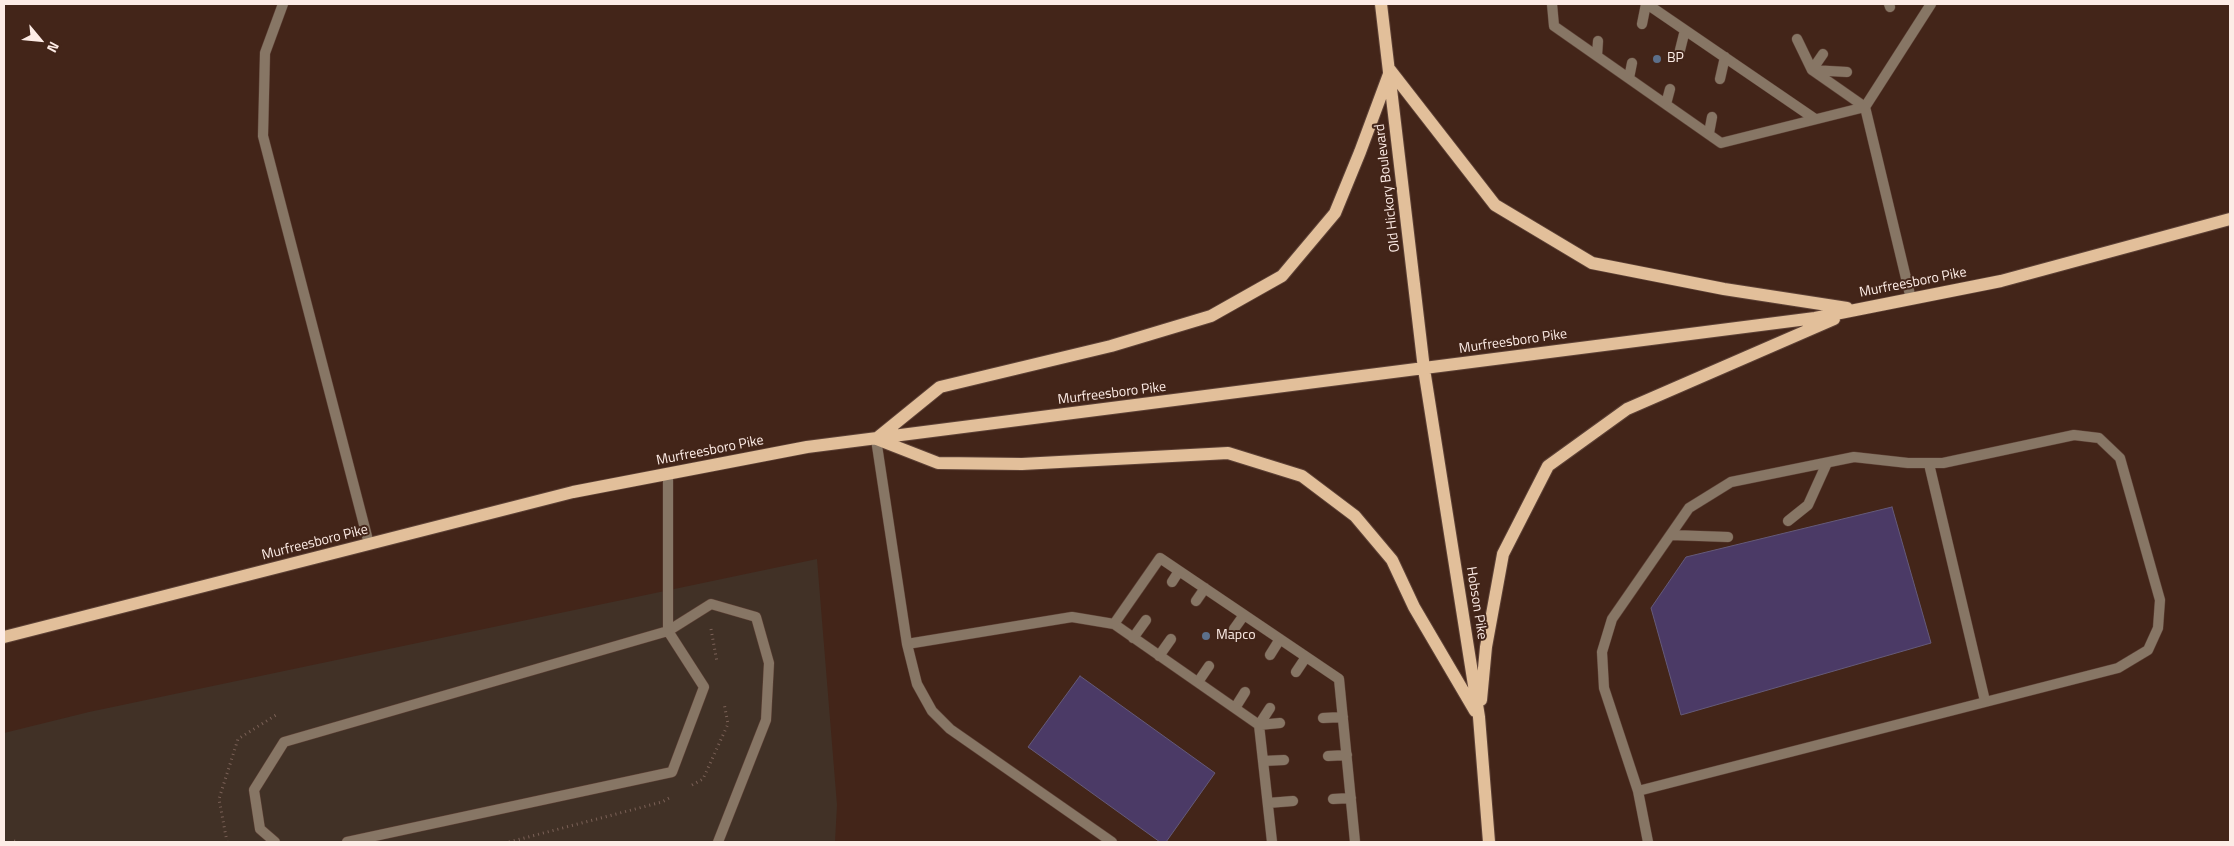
<!DOCTYPE html>
<html>
<head>
<meta charset="utf-8">
<style>
	body { margin:0 }
	#map { position:relative; width:2234px; height:846px; overflow:hidden; background:#432519; font-family:"Titillium Web",sans-serif }
	canvas { display:block }
	.frame { position:absolute; inset:0; border:5px solid #fdece6; pointer-events:none }
	.north { position:absolute; left:15px; top:15px; width:50px; height:50px; -webkit-text-stroke:4px #432519; paint-order:stroke; rotate:118deg; font-size:14px; font-weight:700; line-height:20px; text-align:center; color:#fdece6 }
	.north::after { content:''; display:block; margin:auto; width:18px; height:22px; background:#fdece6; clip-path:polygon(50% 0,100% 100%,50% 72%,0 100%) }
</style>
</head>
<body>
<div id="map">
<canvas width="2234" height="846"></canvas>
<div class="frame"></div>
<div class="north">N</div>
</div>
<script>
const ctx = document.querySelector('canvas').getContext('2d');
ctx.lineJoin = 'round';
function fill(path, color) { ctx.fillStyle = color; ctx.fill(path, 'evenodd'); }
const toPath = rows => new Path2D(rows.map(r => 'M' + r).join(''));
function stroke(path, color, width, dash) { ctx.strokeStyle = color; ctx.lineWidth = width; ctx.lineCap = dash ? 'butt' : 'round'; ctx.setLineDash(dash || []); ctx.stroke(path); }
function label(font, color, halo, rows, align = 'center') {
  ctx.font = font + ' "Titillium Web",sans-serif'; ctx.lineWidth = 4; ctx.setLineDash([]); ctx.textBaseline = 'middle'; ctx.strokeStyle = halo; ctx.fillStyle = color; for (const [text, x, y, turn = 0] of rows) {
    ctx.save(); ctx.translate(x, y); ctx.rotate((+turn || 0) * Math.PI / 180); ctx.textAlign = isNaN(turn) ? turn : align; if (halo) ctx.strokeText(text, 0, 0); ctx.fillText(text, 0, 0); ctx.restore();
  }
}
fill(toPath([
	[817,559,837,805,835,842,4,842,4,733,89,712]
]), '#413126');
const building = toPath([
	[1892,507,1931,643,1681,715,1651,608,1686,557,1892,507],
	[1080,676,1215,773,1166,842,1160,842,1028,747,1080,676]
]);
fill(building, '#4b3a66');
stroke(building, '#655a79', 1);
const lane = toPath([
	[283,4,265,53,263,136,369,544],
	[1552,4,1554,26,1721,143,1865,107,1911,299],
	[1647,4,1815,119],
	[1889,4,1890,7],
	[1642,24,1646,4],
	[1797,39,1812,70,1847,72],
	[1680,50,1685,30],
	[1823,54,1812,70,1865,107,1931,4],
	[1597,56,1598,41],
	[1629,78,1632,63],
	[1720,79,1725,57],
	[1666,104,1670,89],
	[1709,133,1712,117],
	[876,439,907,644,917,684,932,711,950,729,1112,842],
	[1929,464,1985,701],
	[1788,521,1808,505,1827,463],
	[1671,535,1728,537],
	[1172,582,1179,571],
	[1196,601,1205,588],
	[1114,624,1160,558,1339,679,1355,842],
	[1234,629,1244,615],
	[1133,638,1146,620],
	[907,644,1072,617,1114,624,1259,725,1272,842],
	[1270,655,1280,639],
	[1159,656,1171,639],
	[1296,672,1306,657],
	[1198,682,1209,666],
	[1235,708,1245,692],
	[1323,718,1343,717],
	[1259,725,1280,723],
	[1259,725,1270,708],
	[1328,756,1347,755],
	[1263,761,1284,760],
	[1638,791,2118,668,2148,650,2158,628,2160,600,2120,458,2099,438,2074,435,1943,463,1908,463,1854,457,1731,482,1689,508,1612,619,1602,652,1604,688,1638,791,1648,842],
	[1333,799,1351,798],
	[1268,803,1293,801],
	[275,842,260,829,254,790,284,742,668,631,711,604,756,617,769,663,766,720,718,842],
	[347,842,672,772,704,687,668,631,668,474]
]);
const primary = toPath([
	[1381,4,1424,369,1479,717,1489,842],
	[1390,70,1495,205,1592,263,1724,289,1847,308],
	[876,439,940,387,1111,346,1211,316,1282,276,1335,213,1360,152,1389,74],
	[879,440,938,463,1022,464,1228,453,1302,476,1355,516,1392,560,1414,607,1475,711],
	[4,637,573,492,807,447,1815,318,2001,281,2230,219],
	[1481,700,1486,647,1503,554,1548,466,1627,409,1834,319]
]);
stroke(lane, '#5d4136', 11);
stroke(primary, '#5d4136', 14);
stroke(toPath([
	[711,629,717,662],
	[692,785,703,779,728,724,724,703],
	[14,841,18,842],
	[227,842,219,799,238,739,276,715],
	[509,842,662,802,671,797]
]), '#7b6157', 3, [1, 4]);
stroke(lane, '#877665', 10);
stroke(primary, '#e2bf9a', 12);
for (const [x, y, r, color] of [
	[1657,59,5,"#5c6f8a"],
	[1206,636,5,"#5c6f8a"]
]) { const dot = new Path2D(); dot.arc(x, y, r, 0, 2 * Math.PI); ctx.fillStyle = color; ctx.fill(dot); stroke(dot, '#432519', 2); }
label('14px', '#fdece6', '#432519', [
	["BP",1667,59],
	["Mapco",1216,636]
], 'left');
label('14px', '#fdece6', '#432519', [
	["Old Hickory Boulevard",1388,188,-97],
	["Murfreesboro Pike",1913,283,-11],
	["Murfreesboro Pike",1513,342,-8],
	["Murfreesboro Pike",1112,394,-7],
	["Murfreesboro Pike",710,451,-11],
	["Murfreesboro Pike",315,543,-14],
	["Hobson Pike",1476,603,81]
]);
</script>
</body>
</html>
